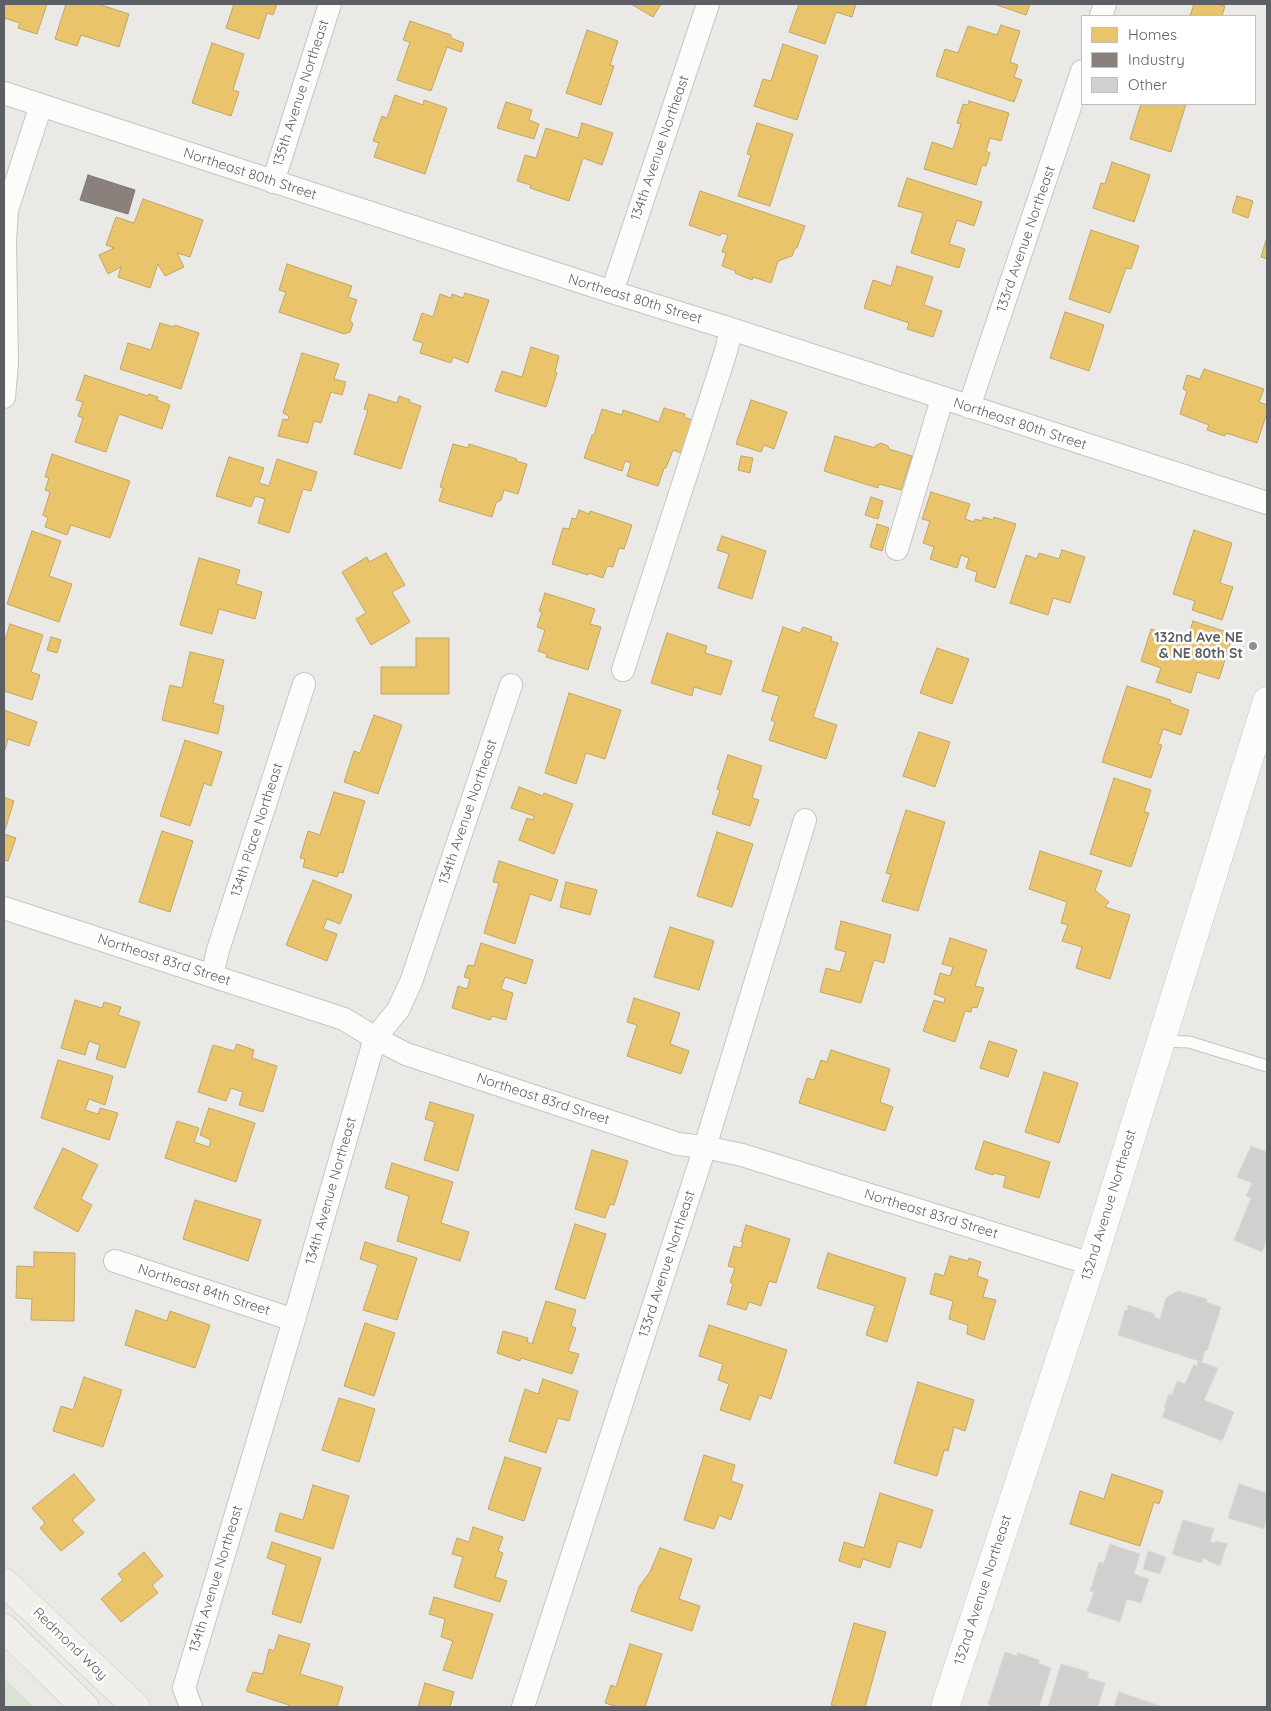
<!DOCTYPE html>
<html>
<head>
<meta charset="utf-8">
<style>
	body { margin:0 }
	#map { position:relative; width:1271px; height:1711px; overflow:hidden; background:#eae9e6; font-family:Quicksand,sans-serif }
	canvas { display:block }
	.frame { position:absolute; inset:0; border:5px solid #5c5f63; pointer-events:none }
	.legend { position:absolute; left:1081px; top:15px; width:175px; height:90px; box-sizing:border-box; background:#fff; border:1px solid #bebfc1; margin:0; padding:6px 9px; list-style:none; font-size:15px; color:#5c5f63 }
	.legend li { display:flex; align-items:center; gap:10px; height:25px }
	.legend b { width:25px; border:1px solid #bebfc1 }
</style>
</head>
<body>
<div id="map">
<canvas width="1271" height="1711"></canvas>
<div class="frame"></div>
<ul class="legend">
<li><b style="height:14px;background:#e9c46a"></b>Homes</li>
<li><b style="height:14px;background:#8a817c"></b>Industry</li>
<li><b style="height:14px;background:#d1d0cf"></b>Other</li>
</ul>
</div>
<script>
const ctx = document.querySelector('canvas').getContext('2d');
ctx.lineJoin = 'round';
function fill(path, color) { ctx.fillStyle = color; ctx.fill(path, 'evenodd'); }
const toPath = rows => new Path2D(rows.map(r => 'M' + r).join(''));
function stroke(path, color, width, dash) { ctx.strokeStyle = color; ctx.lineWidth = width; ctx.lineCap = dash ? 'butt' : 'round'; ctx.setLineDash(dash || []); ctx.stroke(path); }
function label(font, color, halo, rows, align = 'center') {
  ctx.font = font + ' Quicksand,sans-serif'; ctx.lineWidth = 5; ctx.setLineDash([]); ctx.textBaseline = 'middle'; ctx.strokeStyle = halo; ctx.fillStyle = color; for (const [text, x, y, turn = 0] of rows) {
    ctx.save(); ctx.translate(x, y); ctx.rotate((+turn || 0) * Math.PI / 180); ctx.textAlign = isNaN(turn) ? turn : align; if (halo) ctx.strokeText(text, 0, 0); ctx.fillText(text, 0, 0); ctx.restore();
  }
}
fill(toPath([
	[4,1678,34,1707,4,1707]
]), '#d6e5d3');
const homes = toPath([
	[4,4,47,4,37,34,18,28,20,23,4,18,4,4],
	[66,4,98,4,129,14,119,47,81,35,77,46,55,39,66,4],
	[234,4,277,4,273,15,267,13,259,39,226,28,234,4],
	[631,4,661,4,653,17,631,4],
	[799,4,856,4,852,17,836,12,825,44,789,32,799,4],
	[994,4,1030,4,1026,15,994,4],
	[1194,4,1217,4,1225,6,1222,16,1190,16,1194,4],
	[410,21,451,35,451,38,464,43,461,52,447,47,431,91,397,80,410,42,403,40,410,21],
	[1001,25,1020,31,1010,62,1018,65,1014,77,1022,80,1014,102,936,76,945,49,958,53,968,26,997,35,1001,25],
	[587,30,618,41,610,65,614,66,601,105,566,93,587,30],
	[212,43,244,54,233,90,239,92,231,116,192,103,212,43],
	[783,44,818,56,797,120,754,106,763,79,771,81,783,44],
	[395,95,423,105,424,100,447,108,425,174,374,157,379,143,373,141,382,116,387,118,395,95],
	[969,101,1009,113,1001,141,990,138,986,151,990,153,986,166,982,165,976,185,924,169,932,142,953,149,961,124,957,123,963,104,968,105,969,101],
	[506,102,532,110,529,120,539,124,534,139,497,128,506,102],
	[1141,104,1186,104,1171,152,1130,139,1141,104],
	[582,123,613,133,602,165,583,158,569,201,530,188,531,185,517,181,525,155,536,158,546,128,578,138,582,123],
	[757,123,793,134,770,206,738,196,751,155,747,154,757,123],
	[1112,162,1150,175,1134,222,1093,208,1101,183,1105,184,1112,162],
	[907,178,982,202,974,226,957,220,949,244,965,249,959,268,911,253,923,213,898,206,907,178],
	[700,191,805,226,797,248,795,248,792,256,778,261,771,283,753,277,752,280,735,273,736,271,722,266,726,253,722,252,728,235,722,233,720,236,689,225,700,191],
	[1237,196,1253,201,1248,218,1232,212,1237,196],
	[143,199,203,220,190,257,177,253,184,267,165,276,158,264,150,288,118,277,121,267,108,274,99,255,114,248,106,245,116,217,134,223,143,199],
	[1091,230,1139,246,1131,269,1126,268,1110,313,1069,299,1091,230],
	[1266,240,1267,240,1267,259,1261,257,1266,240],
	[287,264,352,286,348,297,357,300,350,320,353,324,350,332,344,334,279,312,286,292,279,290,287,264],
	[897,266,933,277,924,305,942,311,933,337,907,329,909,323,864,308,873,280,891,286,897,266],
	[465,293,489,300,468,363,453,357,451,363,420,353,423,343,413,340,422,313,433,317,440,294,451,298,452,294,463,298,465,293],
	[1065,312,1104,325,1089,371,1050,358,1065,312],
	[160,323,174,327,175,325,199,333,181,389,120,369,128,343,151,350,160,323],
	[531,347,559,356,555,372,557,373,546,407,495,391,502,371,522,377,531,347],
	[302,353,339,364,334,379,346,382,342,395,331,392,321,423,314,421,308,443,278,436,283,419,288,420,289,416,283,413,302,353],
	[1204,369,1264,389,1259,402,1267,405,1267,413,1257,443,1226,433,1225,436,1207,430,1209,425,1180,414,1187,391,1183,389,1187,375,1200,379,1204,369],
	[85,375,148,396,149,394,158,397,157,400,170,405,162,429,119,414,106,452,75,442,83,418,78,416,83,402,76,400,85,375],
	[369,394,397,403,399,396,410,400,409,402,421,406,401,469,354,454,368,410,364,409,369,394],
	[751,400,787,412,774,449,764,445,761,452,736,444,751,400],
	[664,408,685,414,684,417,692,420,681,453,673,450,666,468,664,468,658,486,627,476,631,463,625,461,622,471,584,458,592,435,594,435,602,409,622,415,623,410,659,422,664,408],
	[835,436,875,448,875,446,881,443,888,446,889,449,912,456,901,490,879,484,878,488,824,471,835,436],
	[453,444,468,448,469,444,517,459,516,461,527,464,518,494,504,490,501,500,496,503,492,517,439,501,443,488,440,487,453,444],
	[52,454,130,481,110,538,71,525,67,535,45,527,48,518,43,515,50,492,45,490,49,478,45,477,52,454],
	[741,456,753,458,750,473,738,470,741,456],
	[229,457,264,468,259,483,269,486,277,459,317,472,311,491,303,489,289,533,258,523,265,499,255,496,251,507,216,496,229,457],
	[931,492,970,504,965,519,974,522,975,519,982,521,983,517,993,520,994,517,1016,524,995,588,975,581,977,572,966,568,969,558,961,555,957,568,930,559,934,547,923,543,930,521,922,519,931,492],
	[871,497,883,501,878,519,865,515,871,497],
	[579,510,589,514,590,511,632,525,624,549,619,548,613,567,607,566,603,578,589,573,588,575,552,564,563,528,569,529,572,518,576,519,579,510],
	[877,524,889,528,882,551,870,547,877,524],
	[1194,530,1232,543,1220,583,1233,587,1222,620,1192,610,1195,601,1173,594,1194,530],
	[32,531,61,541,49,576,72,584,59,622,7,604,32,531],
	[722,536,766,551,752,599,718,588,729,554,717,550,722,536],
	[1062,550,1085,557,1070,603,1053,598,1048,615,1010,603,1026,555,1037,559,1039,553,1059,559,1062,550],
	[386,553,405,585,392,592,410,622,371,645,356,619,366,613,342,572,367,557,369,562,386,553],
	[199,558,240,570,236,584,262,592,255,619,219,609,212,634,180,625,199,558],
	[545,593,595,609,590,624,601,627,588,670,546,657,547,654,538,651,545,630,537,627,542,612,539,611,545,593],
	[1193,621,1233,634,1219,679,1197,672,1191,693,1156,682,1161,668,1141,661,1151,629,1171,635,1172,631,1188,636,1193,621],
	[10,624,43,635,31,672,40,675,32,700,4,691,4,643,10,624],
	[783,627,800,633,803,627,832,637,831,641,838,643,813,717,837,725,826,759,769,740,775,722,771,720,779,696,762,691,783,627],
	[667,633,707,646,705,653,732,661,721,695,694,687,692,696,651,683,667,633],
	[51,637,61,640,57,653,47,650,51,637],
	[416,638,449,638,449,694,381,694,381,667,416,667,416,638],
	[937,648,969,659,952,704,920,693,937,648],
	[190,652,224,660,213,703,224,706,218,734,162,720,170,685,182,688,190,652],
	[1127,686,1171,700,1170,703,1189,710,1181,735,1163,729,1158,744,1162,745,1151,778,1102,762,1127,686],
	[569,693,621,710,605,759,586,753,576,784,545,773,569,693],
	[4,710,37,722,29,746,8,739,4,753,4,710],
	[374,715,402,725,378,794,344,782,354,751,360,753,374,715],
	[919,732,950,742,935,787,903,776,919,732],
	[185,740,222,752,211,786,204,783,190,826,160,816,185,740],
	[728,755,762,766,752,798,759,800,750,826,712,814,720,790,717,789,728,755],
	[1114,778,1151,790,1144,812,1149,813,1131,867,1090,854,1114,778],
	[519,787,543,796,544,793,573,804,554,854,519,840,527,818,533,820,534,816,511,808,519,787],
	[334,792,365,801,343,873,339,872,337,877,303,867,305,859,300,858,308,831,320,835,334,792],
	[4,797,14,801,4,833,4,797],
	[906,810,945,822,918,911,882,901,891,874,886,873,906,810],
	[162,831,193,841,170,912,139,902,162,831],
	[717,832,753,844,732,907,697,896,717,832],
	[4,834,16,838,8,861,4,860,4,834],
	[1040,851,1102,871,1095,890,1109,902,1105,907,1130,915,1110,979,1076,968,1082,947,1062,941,1068,925,1061,923,1067,902,1029,889,1040,851],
	[499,861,558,880,551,901,530,894,515,944,484,933,499,883,493,882,499,861],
	[313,880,352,895,340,924,327,919,323,929,337,934,327,961,286,945,313,880],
	[566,882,597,890,590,915,560,907,566,882],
	[841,921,891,935,884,963,874,960,861,1003,820,992,826,968,840,972,846,952,835,949,841,921],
	[670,927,714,941,699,990,654,977,670,927],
	[950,938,987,950,975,986,984,988,977,1008,972,1007,971,1012,965,1011,955,1042,923,1031,934,1000,944,1003,945,998,934,994,940,973,950,976,953,967,942,964,950,938],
	[481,943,533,960,526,984,505,977,501,989,513,993,506,1020,492,1016,490,1020,452,1008,458,986,467,989,470,979,464,977,468,965,474,966,481,943],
	[634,998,680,1013,670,1044,689,1051,681,1074,627,1056,637,1025,627,1022,634,998],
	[75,1000,102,1008,104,1002,121,1007,118,1015,140,1022,125,1068,96,1059,100,1045,89,1041,85,1055,61,1048,75,1000],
	[989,1041,1017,1050,1008,1077,980,1068,989,1041],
	[237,1044,254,1050,252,1058,277,1066,263,1112,239,1105,243,1092,231,1088,226,1101,198,1092,213,1045,234,1051,237,1044],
	[831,1050,890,1069,880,1102,893,1107,885,1131,799,1103,807,1078,814,1080,821,1060,827,1062,831,1050],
	[58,1060,113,1076,105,1105,89,1099,85,1110,98,1114,100,1108,118,1113,109,1140,41,1118,58,1060],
	[1044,1072,1078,1083,1059,1143,1025,1132,1044,1072],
	[430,1102,474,1115,458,1171,424,1160,435,1122,425,1119,430,1102],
	[209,1108,255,1123,236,1182,165,1158,177,1121,199,1128,194,1142,209,1147,211,1140,200,1135,209,1108],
	[984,1141,1050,1162,1039,1198,1003,1187,1006,1176,994,1173,993,1175,975,1169,984,1141],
	[63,1148,98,1165,81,1199,92,1205,78,1232,34,1208,63,1148],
	[592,1150,628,1161,614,1205,610,1204,605,1218,575,1209,592,1150],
	[392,1163,453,1182,441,1223,469,1232,460,1261,397,1241,409,1196,385,1188,392,1163],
	[195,1200,261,1220,248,1261,183,1239,195,1200],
	[575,1224,606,1234,585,1299,555,1289,575,1224],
	[746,1225,790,1239,776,1283,769,1281,761,1306,749,1302,746,1310,727,1304,733,1284,730,1282,735,1268,728,1266,734,1246,741,1248,743,1242,741,1242,746,1225],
	[365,1242,417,1258,397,1320,363,1310,378,1265,360,1259,365,1242],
	[34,1252,75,1253,74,1321,31,1320,32,1299,16,1298,17,1266,34,1267,34,1252],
	[828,1253,906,1278,887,1342,866,1335,875,1306,817,1288,828,1253],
	[950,1256,968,1261,969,1258,981,1262,977,1276,988,1280,983,1297,996,1300,984,1340,967,1334,968,1325,949,1319,953,1301,930,1294,935,1273,944,1276,950,1256],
	[546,1301,576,1310,571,1326,576,1328,568,1351,579,1354,572,1374,521,1358,520,1361,497,1353,503,1331,528,1338,527,1342,532,1344,546,1301],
	[136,1310,167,1321,170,1311,210,1325,195,1368,125,1345,136,1310],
	[365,1323,395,1333,374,1396,344,1386,365,1323],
	[709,1325,787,1350,771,1399,759,1395,750,1420,720,1410,729,1384,718,1380,723,1364,699,1356,709,1325],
	[84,1377,122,1390,103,1447,53,1431,61,1406,73,1410,84,1377],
	[543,1379,578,1391,569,1421,558,1418,546,1453,509,1441,525,1389,538,1394,543,1379],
	[918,1382,974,1400,965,1431,954,1427,948,1451,944,1450,937,1476,894,1463,918,1382],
	[339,1398,375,1409,359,1462,322,1450,339,1398],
	[704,1455,735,1465,731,1481,743,1485,731,1520,719,1515,714,1529,684,1520,704,1455],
	[505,1457,541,1468,524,1521,488,1509,505,1457],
	[74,1474,95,1500,72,1520,84,1533,61,1551,40,1528,45,1523,32,1508,74,1474],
	[1112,1474,1163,1491,1159,1504,1154,1502,1140,1546,1070,1524,1080,1491,1104,1499,1112,1474],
	[313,1485,349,1496,333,1549,275,1531,280,1513,303,1520,313,1485],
	[880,1493,933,1510,921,1548,898,1541,890,1568,863,1559,860,1568,839,1561,844,1542,864,1548,880,1493],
	[473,1527,503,1537,498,1551,503,1553,495,1577,507,1581,500,1602,454,1587,463,1557,452,1554,457,1538,469,1542,473,1527],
	[272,1542,321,1558,301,1623,272,1614,286,1565,267,1558,272,1542],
	[660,1548,692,1559,679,1599,700,1606,692,1631,631,1611,639,1587,650,1572,660,1548],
	[144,1552,163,1576,152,1585,158,1593,121,1622,101,1599,123,1580,118,1574,144,1552],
	[434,1597,493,1614,472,1679,443,1670,453,1641,441,1637,445,1619,429,1614,434,1597],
	[854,1623,886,1632,865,1707,838,1707,831,1705,854,1623],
	[279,1635,310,1644,300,1674,343,1687,337,1707,288,1707,289,1705,246,1691,253,1672,263,1674,269,1649,274,1651,279,1635],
	[630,1644,662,1654,645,1707,618,1707,605,1703,611,1685,616,1687,630,1644],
	[425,1683,454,1692,450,1707,418,1707,425,1683]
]);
fill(homes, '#e9c46a');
stroke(homes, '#bfa668', 1);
const industry = toPath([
	[88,175,135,190,128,214,80,200,88,175]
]);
fill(industry, '#8a817c');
stroke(industry, '#7c7774', 1);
const building = toPath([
	[1251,1146,1267,1152,1267,1239,1262,1252,1234,1240,1251,1198,1246,1196,1252,1183,1237,1177,1251,1146],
	[1178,1291,1207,1299,1206,1302,1221,1307,1207,1351,1205,1350,1202,1362,1118,1335,1125,1310,1127,1311,1128,1305,1155,1314,1154,1317,1160,1319,1166,1298,1178,1291],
	[1198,1361,1218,1368,1204,1400,1234,1412,1222,1441,1162,1417,1166,1408,1164,1407,1169,1394,1172,1395,1177,1381,1185,1384,1194,1364,1197,1366,1198,1361],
	[1239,1484,1267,1493,1267,1518,1264,1529,1228,1518,1239,1484],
	[1183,1520,1214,1529,1210,1542,1215,1543,1216,1541,1227,1544,1220,1566,1208,1561,1208,1560,1203,1558,1201,1563,1172,1554,1183,1520],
	[1110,1544,1140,1554,1134,1574,1149,1579,1141,1603,1127,1599,1120,1622,1087,1611,1094,1592,1090,1591,1099,1562,1104,1563,1110,1544],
	[1148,1551,1166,1557,1160,1574,1143,1569,1148,1551],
	[1005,1652,1017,1656,1018,1653,1039,1660,1038,1663,1051,1668,1039,1707,989,1707,990,1705,988,1704,1005,1652],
	[1061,1664,1089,1672,1087,1678,1105,1683,1098,1707,1048,1707,1061,1664],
	[1119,1692,1163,1707,1114,1707,1119,1692]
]);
fill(building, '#d1d0cf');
stroke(building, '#dad8d5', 1);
const lane = toPath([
	[1161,1041,1189,1042,1267,1066]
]);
const street = toPath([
	[1101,16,1105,4],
	[4,93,612,292,731,329,1267,503],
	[273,182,330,4],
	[612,292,708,4],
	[4,397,7,363,5,241,7,210,41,105],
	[969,407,1082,71],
	[897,549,942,399],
	[623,670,726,351,731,329],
	[4,908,344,1019,375,1038,406,1054,678,1144,705,1147,742,1155,1091,1264],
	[212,976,218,950,304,684],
	[115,1261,294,1320],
	[191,1707,184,1688,294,1320,375,1038,398,1010,411,982,511,685],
	[523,1707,705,1147,805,820]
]);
const secondary = toPath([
	[945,1707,1094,1256,1267,701]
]);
const primary = toPath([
	[4,1582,136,1707],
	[4,1628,85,1707]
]);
stroke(lane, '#c5c5c5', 13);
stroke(street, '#c5c5c5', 24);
stroke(secondary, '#c4c5c5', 29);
stroke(primary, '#cfc6b7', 29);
stroke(lane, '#fcfcfb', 11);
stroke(street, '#fcfcfb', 22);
stroke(secondary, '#fcfcfb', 28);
stroke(primary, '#f1efe9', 28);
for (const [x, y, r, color] of [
	[1253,646,5,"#8e8f91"]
]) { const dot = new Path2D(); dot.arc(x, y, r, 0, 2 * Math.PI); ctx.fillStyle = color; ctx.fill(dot); stroke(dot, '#fff', 2); }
label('14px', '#5c5f63', '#fff', [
	["135th Avenue Northeast",301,93,-72],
	["134th Avenue Northeast",660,148,-71],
	["Northeast 80th Street",250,174,18],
	["133rd Avenue Northeast",1026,239,-71],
	["Northeast 80th Street",635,299,17],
	["Northeast 80th Street",1020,424,18],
	["134th Avenue Northeast",468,812,-71],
	["134th Place Northeast",257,830,-72],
	["Northeast 83rd Street",164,960,18],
	["Northeast 83rd Street",543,1099,18],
	["134th Avenue Northeast",331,1191,-74],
	["132nd Avenue Northeast",1109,1205,-73],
	["Northeast 83rd Street",931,1214,17],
	["133rd Avenue Northeast",667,1264,-72],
	["Northeast 84th Street",204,1290,18],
	["134th Avenue Northeast",216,1579,-73],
	["132nd Avenue Northeast",983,1590,-72],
	["Redmond Way",70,1644,44]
]);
label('bold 14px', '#5c5f63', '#fff', [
	["132nd Ave NE",1243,638],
	["& NE 80th St",1243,654]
], 'right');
</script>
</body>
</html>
